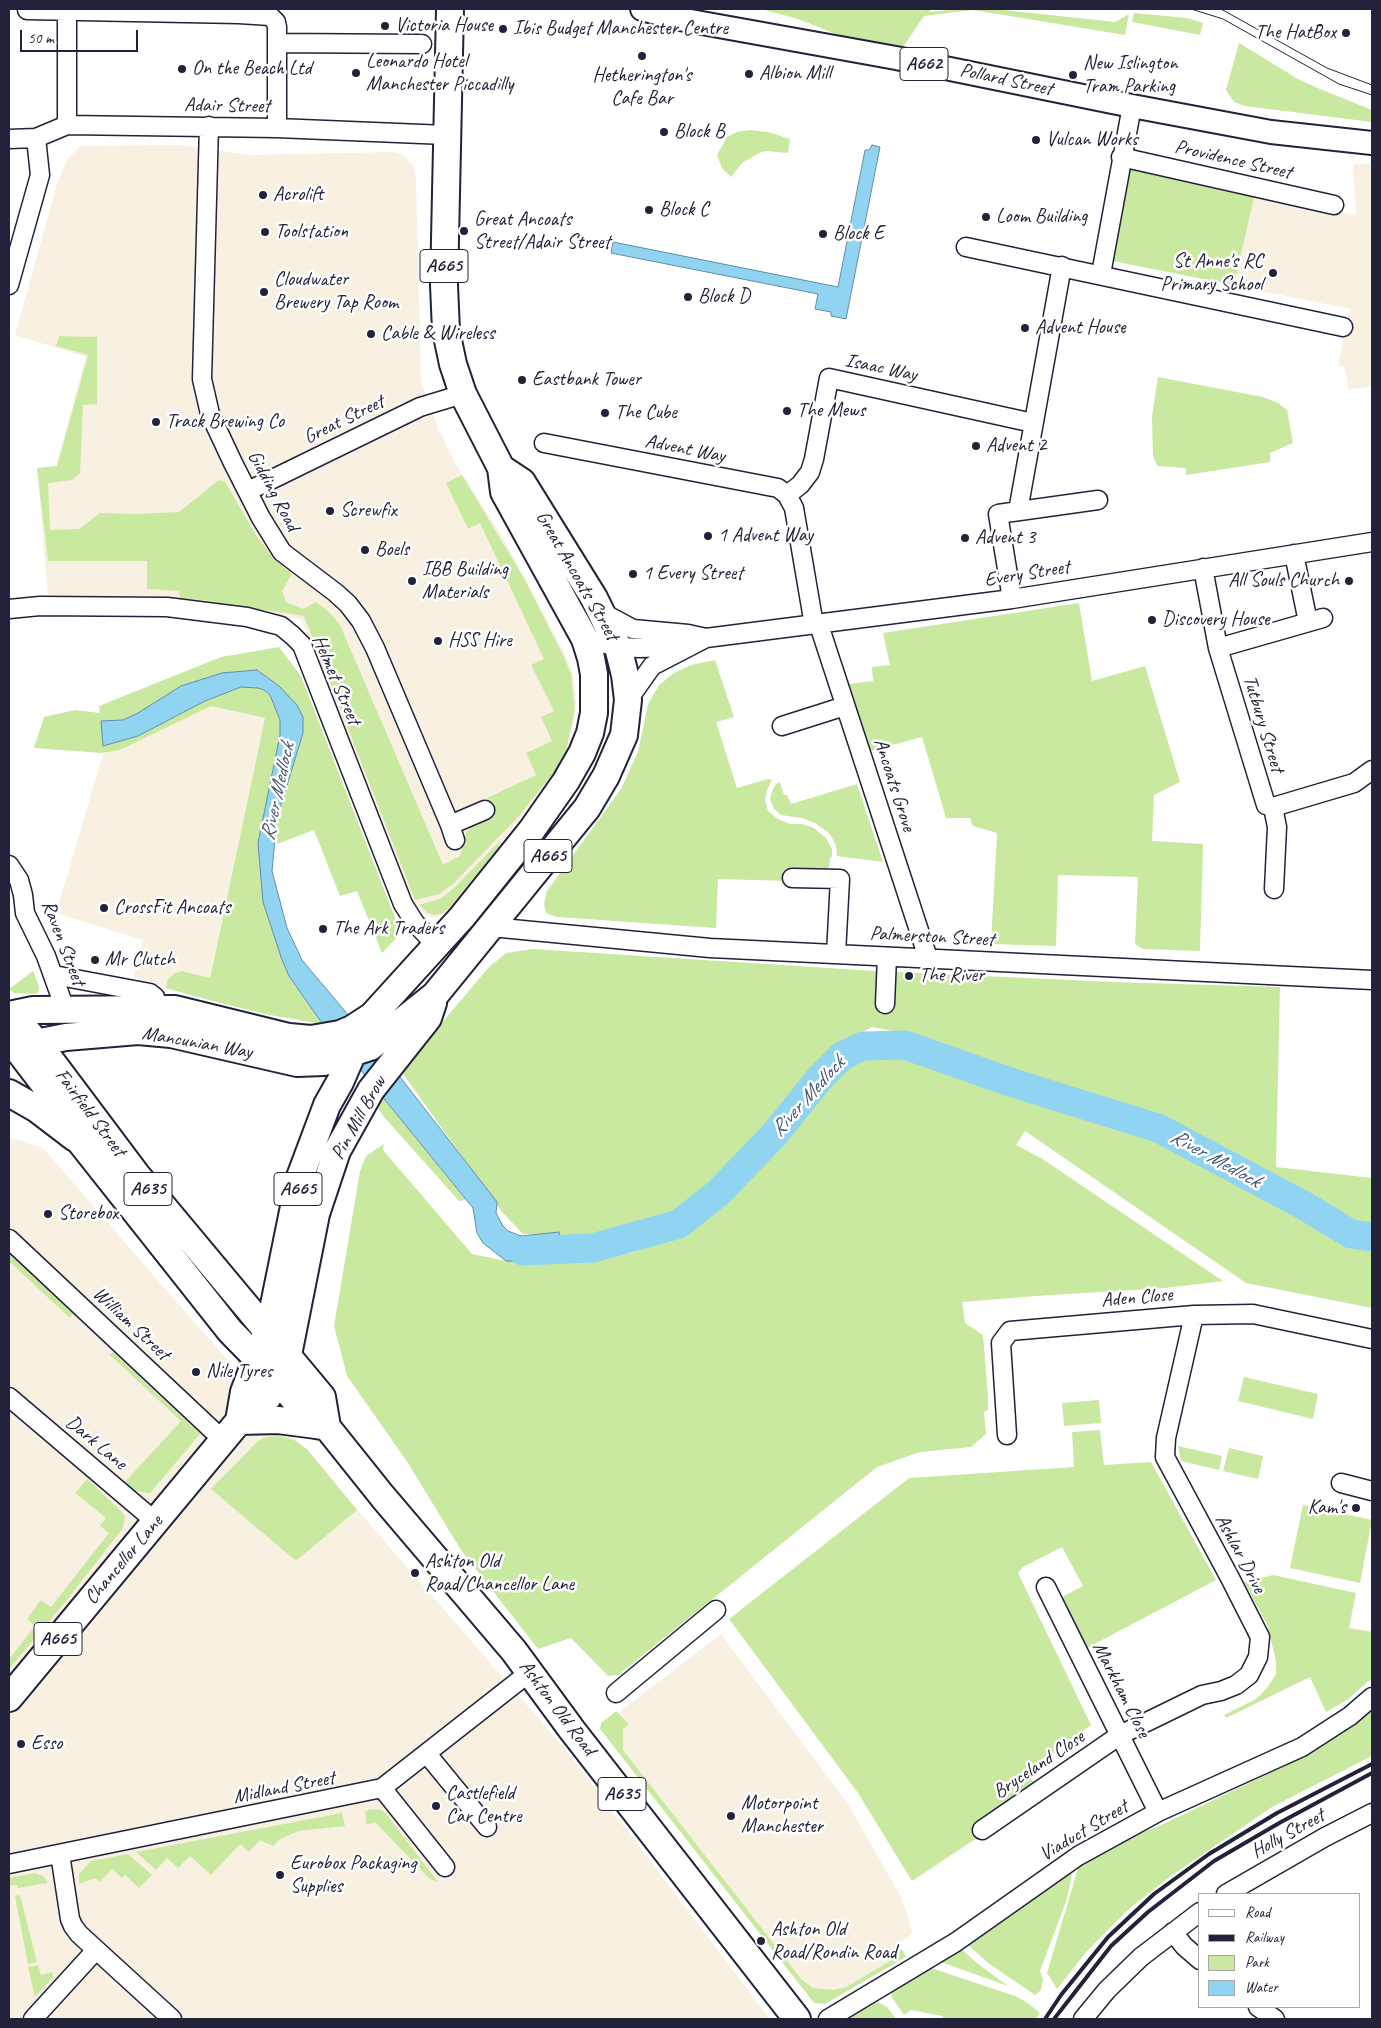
<!DOCTYPE html>
<html>
<head>
<meta charset="utf-8">
<style>
	body { margin:0 }
	#map { position:relative; width:1381px; height:2028px; overflow:hidden; background:#fff; font-family:Caveat,sans-serif }
	canvas { display:block }
	.frame { position:absolute; inset:0; border:10px solid #22223b; pointer-events:none }
	.legend { position:absolute; left:1198px; top:1893px; width:162px; height:115px; box-sizing:border-box; background:#fff; border:1px solid #a7a7b1; margin:0; padding:6px 9px; list-style:none; font-size:15px; color:#22223b }
	.legend li { display:flex; align-items:center; gap:10px; height:25px }
	.legend b { width:25px; border:1px solid #a7a7b1 }
	.scale { position:absolute; left:20px; top:30px; width:118px; height:22px; box-sizing:border-box; border:2px solid #22223b; border-top:0; padding-left:6px; font-size:15px; line-height:18px; white-space:nowrap; color:#22223b; -webkit-text-stroke:4px #fff; paint-order:stroke }
</style>
</head>
<body>
<div id="map">
<canvas width="1381" height="2028"></canvas>
<div class="frame"></div>
<ul class="legend">
<li><b style="height:6px;background:#fff"></b>Road</li>
<li><b style="height:6px;background:#22223b"></b>Railway</li>
<li><b style="height:14px;background:#c9e9a1"></b>Park</li>
<li><b style="height:14px;background:#90d4f2"></b>Water</li>
</ul>
<div class="scale">50 m</div>
</div>
<script>
const ctx = document.querySelector('canvas').getContext('2d');
ctx.lineJoin = 'round';
function fill(path, color) { ctx.fillStyle = color; ctx.fill(path, 'evenodd'); }
const toPath = rows => new Path2D(rows.map(r => 'M' + r).join(''));
function stroke(path, color, width, dash) { ctx.strokeStyle = color; ctx.lineWidth = width; ctx.lineCap = dash ? 'butt' : 'round'; ctx.setLineDash(dash || []); ctx.stroke(path); }
function label(font, color, halo, rows, align = 'center') {
  ctx.font = font + ' Caveat,sans-serif'; ctx.lineWidth = 5; ctx.setLineDash([]); ctx.textBaseline = 'middle'; ctx.strokeStyle = halo; ctx.fillStyle = color; for (const [text, x, y, turn = 0] of rows) {
    ctx.save(); ctx.translate(x, y); ctx.rotate((+turn || 0) * Math.PI / 180); ctx.textAlign = isNaN(turn) ? turn : align; if (halo) ctx.strokeText(text, 0, 0); ctx.fillText(text, 0, 0); ctx.restore();
  }
}
fill(toPath([
	[178,145,249,155,393,152,402,154,412,164,416,177,421,380,437,426,455,463,502,536,565,654,574,677,576,701,573,728,568,750,557,770,446,914,434,918,424,914,415,905,301,619,202,601,143,596,48,597,37,468,56,466,86,357,15,335,57,184,68,158,81,146],
	[1372,163,1372,386,1349,390,1344,366,1338,366,1350,309,1113,261,1255,193,1356,215,1353,165],
	[211,706,265,718,205,999,133,977,143,940,56,913,104,751,120,750],
	[9,1137,43,1148,566,1750,770,2019,9,2019],
	[721,1634,848,1804,902,1899,913,1933,896,1946,900,1955,846,1987,824,1993,810,1989,798,1978,601,1726]
]), '#f8f1e2');
fill(toPath([
	[761,9,932,9,929,12,957,9,994,9,1115,22,1129,14,1125,35,973,10,924,16,901,50,836,34,798,19],
	[1134,13,1187,18,1203,23,1200,35,1132,22],
	[1239,43,1298,79,1320,89,1372,110,1372,122,1245,106,1234,102,1226,90],
	[749,130,768,132,790,139,788,153,766,151,759,153,742,163,731,177,722,168,717,155,727,137,737,132],
	[1131,168,1255,193,1234,285,1113,261],
	[59,336,97,337,97,404,83,405,80,473,72,480,48,483,50,530,79,529,100,513,135,514,179,512,219,480,225,482,256,535,274,559,292,574,282,591,286,602,303,609,316,602,330,613,340,625,443,865,460,856,466,833,472,826,494,812,487,798,536,775,526,753,552,741,541,717,554,711,531,665,544,659,480,523,468,529,446,483,462,475,525,580,564,657,571,674,575,709,566,751,557,768,519,816,453,884,439,894,415,900,304,616,201,600,180,599,179,591,147,589,147,561,48,561,37,468,57,466,88,355,56,346],
	[1158,377,1263,397,1278,403,1287,410,1293,443,1270,453,1270,462,1186,475,1186,468,1157,466,1153,455,1152,416],
	[1079,603,1092,681,1145,666,1180,782,1154,795,1152,841,1203,844,1200,951,1143,949,1135,944,1138,877,1058,875,1056,946,991,944,997,833,973,826,970,818,946,818,922,737,870,751,849,684,873,681,872,667,890,665,883,633],
	[279,647,301,676,401,933,382,953,357,891,340,896,314,830,277,844,277,818,303,733,303,717,258,670,123,720,102,721,103,746,138,736,205,701,241,687,258,688,264,690,270,695,280,720,280,735,263,902,282,960,289,976,322,1024,264,1014,205,999,166,988,168,979,175,973,182,971,210,978,265,718,211,706,120,750,101,753,34,748,44,717,75,710,100,713,99,706,221,657],
	[715,660,734,717,716,722,737,788,768,779,772,780,767,790,765,800,768,811,778,819,790,824,802,824,814,828,826,838,832,849,832,857,830,858,829,867,823,871,788,869,787,881,718,879,716,928,557,917,546,913,544,904,547,891,621,789,638,752,648,704,659,685,674,673,691,665],
	[780,782,784,795,787,795,791,804,857,784,883,862,837,856,836,845,829,833,815,823,802,818,781,815,774,809,770,799,772,791,776,784],
	[499,842,499,847,449,908,442,914,433,915,428,913,419,905,442,898,454,888],
	[533,949,875,971,1113,982,1280,987,1276,1167,1372,1178,1372,1229,1356,1226,1298,1193,1159,1125,1011,1075,903,1033,872,1027,837,1045,733,1160,687,1202,658,1221,590,1237,523,1234,502,1212,401,1071,489,967,506,953],
	[33,971,39,986,39,990,37,994,14,993,9,989],
	[868,1056,912,1059,1154,1139,1346,1240,1372,1243,1372,1308,1246,1283,1025,1131,1016,1145,1041,1158,1223,1281,1165,1288,1036,1296,962,1302,965,1323,983,1335,988,1396,988,1410,984,1412,986,1434,971,1447,920,1452,877,1467,618,1675,608,1676,571,1638,538,1649,461,1550,408,1463,347,1376,334,1326,360,1171,366,1156,384,1144,383,1150,472,1254,506,1261,563,1262,631,1253,687,1231,830,1075],
	[382,1097,466,1200,459,1201,384,1117,378,1108],
	[10,1254,73,1314,70,1318,11,1263,9,1265],
	[113,1352,200,1434,150,1493,135,1491,125,1482,181,1421,110,1355],
	[1244,1377,1318,1394,1313,1419,1238,1401],
	[1099,1400,1101,1423,1064,1426,1062,1403],
	[1100,1430,1104,1465,1151,1462,1216,1580,1085,1649,1062,1600,1064,1596,1083,1586,1062,1547,1023,1567,1018,1573,1091,1725,1027,1773,1034,1782,975,1826,980,1836,912,1881,858,1793,729,1619,909,1478,1074,1467,1072,1432],
	[280,1436,294,1440,307,1449,357,1510,296,1561,211,1489,258,1441,266,1437],
	[1178,1446,1222,1456,1219,1470,1181,1461],
	[1229,1448,1263,1456,1258,1479,1223,1471],
	[87,1479,121,1511,125,1517,123,1528,62,1606,9,1669,9,1659,35,1626,27,1619,41,1600,51,1607,109,1533,100,1526,106,1518,75,1493],
	[1303,1505,1372,1520,1360,1583,1290,1568],
	[1273,1575,1356,1593,1349,1628,1372,1632,1372,1678,1347,1700,1326,1712,1310,1677,1226,1718,1224,1715,1256,1699,1267,1688,1276,1674,1276,1661,1267,1624,1244,1582],
	[1372,1710,1372,1756,1272,1807,1171,1876,1130,1908,1087,1951,1057,1989,1047,1973,1079,1865,1129,1837,1159,1826,1274,1771,1322,1746],
	[616,1711,629,1724,623,1729,623,1750,802,1980,813,1988,834,1990,846,1987,900,1955,898,1951,902,1949,906,1957,825,2004,814,2003,600,1729,601,1723],
	[370,1809,382,1810,387,1815,438,1882,430,1879,376,1823,366,1824,365,1812],
	[342,1813,345,1826,298,1831,279,1840,273,1846,260,1840,249,1852,240,1844,211,1875,190,1856,178,1868,167,1858,156,1870,136,1852],
	[128,1854,152,1875,139,1888,125,1875,122,1878,112,1869,100,1882,95,1878,79,1884,79,1874,91,1861],
	[35,1873,43,1876,48,1883,18,1888,17,1885,9,1886,9,1878],
	[1069,1873,1072,1874,1067,1899,1040,1971,1043,1980,1041,1990,1035,1995,988,1963,967,1944],
	[20,1895,37,1962,28,1964,15,1896],
	[959,1947,977,1963,1008,1986,941,1962,941,1959],
	[38,1965,41,1975,52,1972,53,1977,35,1997,28,1967],
	[931,1968,1015,1996,1028,2003,1040,2013,1036,2019,944,2019,942,2016,911,2010,904,2015,891,1996,893,1991],
	[878,2002,887,2007,896,2019,846,2019]
]), '#c9e9a1');
const water = toPath([
	[872,145,880,147,846,319,831,316,831,312,815,309,818,294,611,253,613,242,838,287,865,150,869,150,872,145],
	[257,670,279,686,297,705,303,717,303,733,277,818,272,871,287,928,302,960,397,1073,497,1202,496,1213,503,1226,508,1231,521,1236,559,1232,563,1262,506,1261,483,1243,477,1233,473,1208,319,1019,289,976,282,960,263,902,258,843,280,735,280,720,270,695,264,690,258,688,241,687,205,701,138,736,103,746,101,721,123,720,138,713,181,686,222,673,257,670]
]);
fill(water, '#90d4f2');
stroke(water, '#648da9', 1);
stroke(toPath([
	[523,1251,593,1248,679,1224,718,1193,774,1135,819,1079,842,1056,863,1046,905,1045,1013,1083,1158,1128,1303,1205,1351,1234,1372,1237]
]), '#90d4f2', 29);
const minor = toPath([
	[27,10,239,14,270,16,276,22,277,27,277,128],
	[277,43,422,44],
	[67,125,67,11],
	[209,126,202,379,210,414,233,463,261,518,282,552,336,593,348,604,361,621,375,648,450,825,485,810],
	[9,139,36,138,67,125,277,128,446,135],
	[1121,157,1334,205],
	[966,247,1343,327],
	[1101,274,1132,106],
	[9,285,40,175,36,138],
	[544,443,778,488,787,495],
	[248,491,420,407,463,394],
	[1018,511,1062,266],
	[1294,554,1308,622],
	[1203,568,1218,648,1266,805,1273,807,1277,827,1274,889],
	[1012,599,998,514,1098,500],
	[9,609,40,606,167,607,247,617,281,626,292,635,302,645,403,904,415,923,437,946],
	[603,613,633,629,688,634,706,638],
	[814,625,794,508,787,495,800,485,810,472,814,459,829,378,1033,423],
	[819,625,928,958],
	[585,639,618,647,640,648,684,646],
	[1218,648,1323,618],
	[628,700,652,666,706,638,1012,599,1372,542],
	[782,726,845,706],
	[1273,807,1354,783,1372,770],
	[450,825,455,840],
	[9,865,19,880,23,895,25,913,46,956,65,1009],
	[792,878,840,879,836,954],
	[491,927,710,948,1372,980],
	[54,975,150,993,155,997,157,1009],
	[885,1004,887,957],
	[9,1239,224,1441],
	[9,1397,156,1522],
	[1007,1435,1001,1343,1010,1331,1194,1315,1253,1314,1372,1339],
	[1341,1483,1372,1491],
	[1046,1587,1158,1812],
	[616,1693,716,1610],
	[427,1754,487,1827],
	[382,1788,445,1867],
	[982,1830,1120,1735,1202,1695,1221,1691,1236,1685,1249,1675,1258,1657,1260,1637,1229,1576,1165,1457,1166,1438,1194,1315],
	[60,1854,70,1919,73,1926,79,1934,172,2019],
	[9,1864,382,1788,530,1672],
	[1226,1894,1325,1837,1372,1813],
	[1173,1932,1184,1946,1200,1960],
	[1258,2007,1275,2019],
	[33,2019,96,1950],
	[828,2019,956,1942,1078,1856,1158,1812,1302,1747,1350,1716,1372,1697],
	[1083,2019,1107,1990,1141,1957,1200,1912]
]);
const major = toPath([
	[642,9,674,18,896,58,1132,106,1271,132,1372,143]
]);
const highway = toPath([
	[13,1014,52,1062,136,1174,322,1397,327,1427,383,1497,514,1651,572,1730,797,2019],
	[9,1015,33,1010,175,1009,289,1037,311,1039,340,1034,352,1029,372,1016,462,917,531,831,566,781,582,753,590,733,594,713,594,674,591,658,585,639,504,492,501,468,463,394,453,364,446,331,444,285,450,9],
	[9,1038,63,1109,78,1139,230,1331,277,1379,316,1425,327,1427],
	[9,1048,66,1037,138,1031,171,1034,297,1063,324,1062,370,1047,435,995,587,808,606,776,624,735,628,700,625,675,618,647,594,598,522,482,501,468],
	[9,1093,37,1109,75,1138],
	[239,1421,244,1392,267,1331,274,1305,300,1177,327,1105,340,1082,357,1043],
	[239,1421,278,1420,316,1425],
	[9,1698,239,1421,261,1406,268,1397,288,1355,316,1214,337,1151,371,1090,428,1018,433,1003]
]);
stroke(minor, '#22223b', 21);
stroke(major, '#22223b', 26);
stroke(highway, '#22223b', 30);
stroke(minor, '#fff', 18);
stroke(major, '#fff', 22);
stroke(highway, '#fff', 26);
stroke(toPath([
	[1191,9,1223,19,1339,84,1372,95],
	[1221,9,1327,68,1372,85]
]), '#22223b', 1);
stroke(toPath([
	[1045,2019,1061,1995,1108,1937,1154,1894,1209,1854,1277,1813,1372,1764],
	[1054,2019,1111,1946,1148,1912,1214,1861,1281,1822,1372,1773]
]), '#22223b', 4);
for (const [x, y, r, color] of [
	[385,26,5,"#22223b"],
	[503,29,5,"#22223b"],
	[1346,33,5,"#22223b"],
	[642,56,5,"#22223b"],
	[182,69,5,"#22223b"],
	[356,73,5,"#22223b"],
	[749,74,5,"#22223b"],
	[1073,75,5,"#22223b"],
	[664,132,5,"#22223b"],
	[1036,140,5,"#22223b"],
	[263,195,5,"#22223b"],
	[649,210,5,"#22223b"],
	[986,217,5,"#22223b"],
	[464,231,5,"#22223b"],
	[265,232,5,"#22223b"],
	[823,234,5,"#22223b"],
	[1273,273,5,"#22223b"],
	[264,292,5,"#22223b"],
	[688,297,5,"#22223b"],
	[1025,328,5,"#22223b"],
	[371,334,5,"#22223b"],
	[522,380,5,"#22223b"],
	[787,411,5,"#22223b"],
	[605,413,5,"#22223b"],
	[156,422,5,"#22223b"],
	[976,446,5,"#22223b"],
	[330,511,5,"#22223b"],
	[708,536,5,"#22223b"],
	[965,538,5,"#22223b"],
	[365,550,5,"#22223b"],
	[633,574,5,"#22223b"],
	[412,581,5,"#22223b"],
	[1349,581,5,"#22223b"],
	[1152,620,5,"#22223b"],
	[438,641,5,"#22223b"],
	[104,908,5,"#22223b"],
	[323,929,5,"#22223b"],
	[95,960,5,"#22223b"],
	[909,976,5,"#22223b"],
	[48,1214,5,"#22223b"],
	[196,1372,5,"#22223b"],
	[1356,1508,5,"#22223b"],
	[415,1573,5,"#22223b"],
	[21,1744,5,"#22223b"],
	[436,1806,5,"#22223b"],
	[731,1816,5,"#22223b"],
	[280,1875,5,"#22223b"],
	[761,1941,5,"#22223b"]
]) { const dot = new Path2D(); dot.arc(x, y, r, 0, 2 * Math.PI); ctx.fillStyle = color; ctx.fill(dot); stroke(dot, '#fff', 2); }
for (const [x, y, w] of [
	[924,64,48],
	[444,266,48],
	[548,856,48],
	[148,1189,48],
	[298,1189,48],
	[58,1639,48],
	[622,1794,48]
]) { const box = new Path2D(); box.roundRect(x - w / 2, y - 16.5, w, 33, 4); ctx.fillStyle = '#fff'; ctx.fill(box); stroke(box, '#22223b', 1); }
label('bold 19px', '#22223b', null, [
	["A662",924,64],
	["A665",444,266],
	["A665",548,856],
	["A635",148,1189],
	["A665",298,1189],
	["A665",58,1639],
	["A635",622,1794]
]);
label('20px', '#22223b', '#fff', [
	["Victoria House",395,26],
	["Ibis Budget Manchester Centre",513,29],
	["The HatBox",1336,33,"right"],
	["Leonardo Hotel",366,62],
	["Manchester Piccadilly",366,85],
	["New Islington",1083,64],
	["Tram Parking",1083,87],
	["On the Beach Ltd",192,69],
	["Albion Mill",759,74],
	["Hetherington's",642,76,"center"],
	["Cafe Bar",642,99,"center"],
	["Block B",674,132],
	["Vulcan Works",1046,140],
	["Acrolift",273,195],
	["Block C",659,210],
	["Loom Building",996,217],
	["Great Ancoats",474,220],
	["Street/Adair Street",474,243],
	["Toolstation",275,232],
	["Block E",833,234],
	["St Anne's RC",1263,262,"right"],
	["Primary School",1263,285,"right"],
	["Cloudwater",274,280],
	["Brewery Tap Room",274,303],
	["Block D",698,297],
	["Advent House",1035,328],
	["Cable & Wireless",381,334],
	["Eastbank Tower",532,380],
	["The Mews",797,411],
	["The Cube",615,413],
	["Track Brewing Co",166,422],
	["Advent 2",986,446],
	["Screwfix",340,511],
	["1 Advent Way",718,536],
	["Advent 3",975,538],
	["Boels",375,550],
	["IBB Building",422,570],
	["Materials",422,593],
	["1 Every Street",643,574],
	["All Souls Church",1339,581,"right"],
	["Discovery House",1162,620],
	["HSS Hire",448,641],
	["CrossFit Ancoats",114,908],
	["The Ark Traders",333,929],
	["Mr Clutch",105,960],
	["The River",919,976],
	["Storebox",58,1214],
	["Nile Tyres",206,1372],
	["Kam's",1346,1508,"right"],
	["Ashton Old",425,1562],
	["Road/Chancellor Lane",425,1585],
	["Esso",31,1744],
	["Castlefield",446,1794],
	["Car Centre",446,1817],
	["Motorpoint",741,1804],
	["Manchester",741,1827],
	["Eurobox Packaging",290,1864],
	["Supplies",290,1887],
	["Ashton Old",771,1930],
	["Road/Rondin Road",771,1953]
], 'left');
label('20px', '#22223b', '#fff', [
	["Pollard Street",1006,80,12],
	["Adair Street",227,106,1],
	["Providence Street",1233,160,13],
	["Isaac Way",881,368,12],
	["Great Street",344,420,-26],
	["Advent Way",685,449,11],
	["Gidding Road",273,491,62],
	["Every Street",1027,574,-9],
	["Great Ancoats Street",577,576,60],
	["Helmet Street",336,680,67],
	["Tutbury Street",1263,724,73],
	["Ancoats Grove",894,785,72],
	["Palmerston Street",932,937,3],
	["Raven Street",63,943,69],
	["Mancunian Way",197,1043,10],
	["Fairfield Street",90,1113,53],
	["Pin Mill Brow",359,1118,-61],
	["Aden Close",1137,1298,-5],
	["William Street",131,1324,43],
	["Dark Lane",96,1443,40],
	["Ashlar Drive",1240,1554,62],
	["Chancellor Lane",124,1560,-50],
	["Markham Close",1121,1690,63],
	["Ashton Old Road",557,1708,53],
	["Bryceland Close",1039,1765,-34],
	["Midland Street",284,1788,-11],
	["Viaduct Street",1084,1831,-31],
	["Holly Street",1288,1834,-29]
]);
label('italic 21px', '#435772', '#fff', [
	["River Medlock",278,792,-78],
	["River Medlock",808,1097,-48],
	["River Medlock",1215,1159,29]
]);
</script>
</body>
</html>
